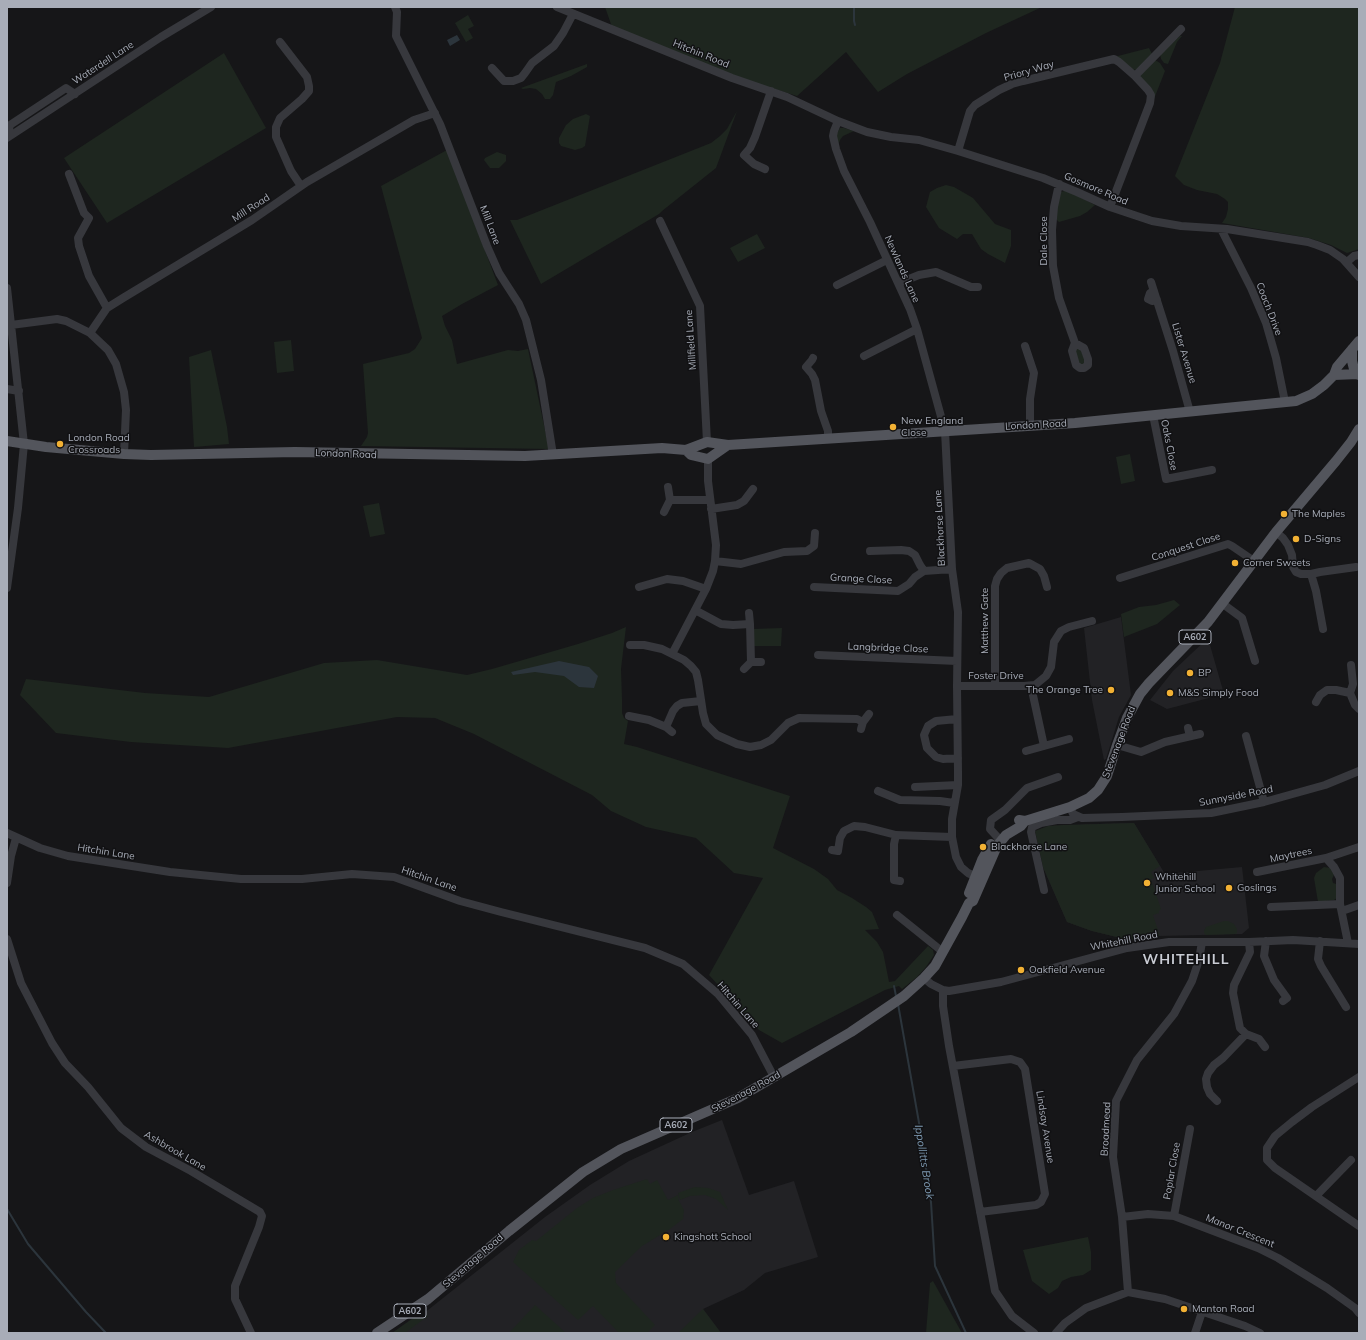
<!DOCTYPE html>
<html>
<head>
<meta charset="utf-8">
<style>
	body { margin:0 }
	#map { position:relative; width:1366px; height:1340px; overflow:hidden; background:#161618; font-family:Mulish,sans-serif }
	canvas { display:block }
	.frame { position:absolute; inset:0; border:8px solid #a8adb8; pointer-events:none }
</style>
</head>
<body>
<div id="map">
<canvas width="1366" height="1340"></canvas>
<div class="frame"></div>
</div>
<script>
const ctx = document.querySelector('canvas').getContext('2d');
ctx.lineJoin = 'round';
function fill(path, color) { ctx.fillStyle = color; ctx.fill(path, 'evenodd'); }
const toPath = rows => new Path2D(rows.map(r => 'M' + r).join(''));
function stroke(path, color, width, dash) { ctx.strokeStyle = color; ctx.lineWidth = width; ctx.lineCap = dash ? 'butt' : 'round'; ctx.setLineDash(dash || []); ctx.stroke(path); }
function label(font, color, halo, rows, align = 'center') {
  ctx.font = font + ' Mulish,sans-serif'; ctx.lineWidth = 3; ctx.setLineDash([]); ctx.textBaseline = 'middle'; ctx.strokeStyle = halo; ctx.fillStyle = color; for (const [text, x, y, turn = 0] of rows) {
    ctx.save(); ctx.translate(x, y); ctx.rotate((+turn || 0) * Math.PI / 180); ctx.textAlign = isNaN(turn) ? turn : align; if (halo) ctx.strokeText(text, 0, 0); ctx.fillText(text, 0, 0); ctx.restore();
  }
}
fill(toPath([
	[1121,617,1131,695,1119,717,1106,759,1104,760,1092,700,1084,628],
	[1208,638,1224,694,1167,709,1150,700,1173,671],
	[1134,823,1165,874,1242,867,1249,928,1242,934,1160,936,1129,940,1092,931,1067,922,1043,867,1048,826,1095,824],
	[722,1120,749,1195,794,1181,818,1257,765,1273,744,1290,703,1309,721,1333,399,1333,545,1217,590,1185,629,1161,692,1132]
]), '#222225');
fill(toPath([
	[605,7,1042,7,986,33,907,74,878,92,846,52,797,96,736,77,612,27],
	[1235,7,1359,7,1359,249,1347,253,1331,245,1309,238,1222,223,1226,217,1228,209,1228,202,1225,199,1217,194,1197,190,1184,185,1175,176,1220,63],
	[468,15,474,26,468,29,473,38,466,42,455,23],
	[1180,36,1182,36,1177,42,1168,64,1164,63,1161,59,1160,54],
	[1149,48,1152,54,1137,70,1130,69,1114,57],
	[224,53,266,128,107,223,64,158],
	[1155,60,1160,63,1165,71,1154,99,1141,80,1140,76],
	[587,64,587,67,571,76,556,82,553,95,550,99,545,99,542,94,536,89,530,88,523,89,521,88],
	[737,111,716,168,662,211,659,214,541,284,510,220,517,220,711,143,720,136,727,129],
	[586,114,590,116,585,146,582,148,575,150,561,146,559,143,559,138,566,125,573,119],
	[840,128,844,128,854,131,843,136,840,140,838,145,835,136],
	[447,150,498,285,462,304,442,316,445,326,452,340,457,364,508,350,518,351,528,349,549,449,361,446,367,437,368,433,363,364,409,353,415,349,422,338,381,186],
	[497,152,506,155,506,161,499,168,490,168,484,160,485,158],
	[946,185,954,187,973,198,995,224,1011,230,1011,246,1005,263,988,254,981,249,972,234,963,234,957,239,939,228,926,207,930,192,937,188],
	[1064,191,1068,191,1095,205,1087,212,1080,216,1059,222,1056,219,1056,211,1061,192],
	[757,234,765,248,738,262,730,248],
	[291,340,294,371,277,373,274,342],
	[1079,347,1086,361,1081,367,1073,350],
	[211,350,227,427,229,444,194,447,189,357],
	[1130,454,1135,481,1121,484,1116,457],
	[379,503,385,534,370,537,363,506],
	[1174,600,1180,605,1157,624,1124,637,1121,614,1139,607,1156,605],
	[626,627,621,669,622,699,622,713,624,718,628,721,624,744,637,747,790,796,773,848,814,869,828,879,837,890,852,898,866,907,872,912,879,929,865,930,877,942,883,952,889,982,895,981,928,946,933,950,934,955,926,967,917,977,902,989,899,986,885,990,782,1043,759,1030,709,975,763,878,734,873,696,838,646,827,611,811,592,795,474,734,435,718,397,717,228,748,131,742,56,733,20,695,26,679,145,693,209,697,324,663,377,660,467,675,492,669,578,644,612,633],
	[782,628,781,646,754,646,753,629],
	[1134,823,1160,866,1151,872,1154,878,1151,879,1161,909,1159,911,1159,913,1153,915,1160,936,1129,940,1092,931,1067,922,1043,867,1035,831,1048,826,1063,825],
	[1324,867,1331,868,1334,875,1332,879,1333,883,1336,884,1337,898,1334,900,1318,902,1314,878,1316,873],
	[1224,921,1228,921,1234,924,1237,929,1237,933,1235,934,1206,935,1204,933,1204,931,1206,927],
	[647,1179,650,1184,657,1180,668,1200,678,1195,679,1201,684,1210,683,1219,670,1229,642,1246,615,1272,616,1283,655,1325,647,1333,619,1333,593,1306,578,1320,513,1262,519,1250,532,1240,536,1241,577,1208,593,1198,613,1190],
	[695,1187,708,1188,720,1192,728,1210,716,1199,705,1195,690,1196,680,1200,678,1193],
	[1088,1237,1091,1252,1091,1270,1083,1275,1071,1277,1062,1281,1058,1288,1049,1294,1032,1281,1023,1250],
	[933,1281,953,1317,962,1333,926,1333,930,1283],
	[535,1305,566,1333,509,1333],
	[703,1309,721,1333,678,1333],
	[423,1311,428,1316,405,1333,392,1333]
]), '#1e261f');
fill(toPath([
	[457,35,460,40,450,46,447,40],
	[559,661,589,667,598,676,594,688,579,687,564,676,535,672,513,675,511,672]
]), '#2c353c');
stroke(toPath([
	[854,7,854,21,855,25],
	[894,986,896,996],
	[898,1004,921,1134,931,1202,935,1266,966,1333],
	[7,1209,28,1244,86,1312,106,1333]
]), '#2c353c', 2);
stroke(toPath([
	[395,7,397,12,396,36,440,124,487,246,499,273,519,304,526,320,541,380,553,455],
	[557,7,732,78,787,97,838,121,867,132,891,137,919,140,958,151,1043,178,1077,192,1110,207,1152,221,1181,226,1227,229,1308,242,1317,245,1330,250,1343,259,1359,277],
	[280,42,307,77,309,86,309,91,302,99,280,118,276,127,276,137,291,171,301,186],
	[492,68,504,81,513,81,521,78,525,73,532,63,554,46,563,33,573,14],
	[1135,76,1181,29],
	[838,121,834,131,833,136,836,149,844,171,870,222,910,309,917,329,945,431,952,569,958,612,957,686,958,772,958,785,952,819,952,837,956,857,961,867,968,873,981,879],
	[7,137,10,125,66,88,75,94],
	[7,138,161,37,211,7],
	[958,151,970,111,975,105,999,90,1012,84,1023,81,1114,59,1119,62,1135,76,1148,90,1151,95,1150,103,1110,207],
	[765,169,754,164,744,155,750,148,755,137,771,91],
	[69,174,84,213,89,218,78,238,79,246,89,276,107,308],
	[1059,184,1054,207,1052,230,1053,266,1059,298,1075,343,1084,348,1088,359,1088,365,1084,368,1080,368,1076,365,1072,351,1075,343],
	[660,221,700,306,707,442],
	[1221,229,1251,288,1266,323,1276,358,1285,402],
	[1347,262,1354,256,1359,255],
	[1151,282,1173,351,1190,412],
	[899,283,919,275,936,272,971,287,978,287],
	[837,285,887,260],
	[7,288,24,444,18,508,7,588],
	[1154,291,1150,293,1148,299,1152,301,1157,300],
	[11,325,57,319,66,321,90,333,108,350,116,364,124,392,126,410,124,454],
	[90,333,107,308,123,298,252,220,307,182,414,120,435,113],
	[1025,346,1034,373,1030,399,1030,426],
	[864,356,917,329],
	[813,358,812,360,806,367,812,374,815,380,821,411,828,431,828,438],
	[7,389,19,391],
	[1153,415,1166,479,1212,470],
	[668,487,670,500],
	[711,509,737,505,744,501,753,489],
	[664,512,670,500,710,500],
	[1276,532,1283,538,1288,545,1292,555,1293,567,1296,572,1301,574,1311,574,1316,591,1323,629],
	[870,551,901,550,909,551,915,555,920,565,924,571],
	[715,561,741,564,784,552,807,551,814,546,815,533],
	[1311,574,1320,572,1356,567],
	[1120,578,1228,544,1232,546,1254,561],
	[639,587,667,579,683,581,706,589],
	[814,587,898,591,909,584,915,577,924,571,952,569],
	[1223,604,1242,618,1255,661],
	[695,610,721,624,733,625,750,624,751,662,761,662],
	[749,613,750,624],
	[630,645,644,645,662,649,684,660,691,666,696,672,698,680,703,713,706,724,717,735,737,744,750,747,761,745,771,740,788,723,799,718,857,719,863,722,861,729],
	[672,654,706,589,713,571,715,561,716,545,708,481,708,459],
	[818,655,957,661],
	[1351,665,1353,684,1350,693,1355,705,1359,709],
	[744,669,751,662],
	[995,685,995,586,997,579,1001,573,1007,568,1029,563,1040,569,1044,576,1047,587],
	[957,686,1024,686,1035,685,1046,676,1051,667,1054,642,1061,631,1069,627,1092,621],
	[1316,702,1320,695,1327,690,1336,690,1350,693],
	[629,716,649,720,666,727,673,711,677,706,682,703,701,701],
	[957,719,936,721,928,726,924,735,927,748,936,757,943,759,958,758],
	[863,722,869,714],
	[666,727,672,732],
	[1188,728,1190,736],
	[1246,736,1264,802],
	[1117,745,1141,752,1165,742,1200,734],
	[1044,746,1069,739],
	[1026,751,1044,746,1031,686],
	[915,787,958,785],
	[878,791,900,800,940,801,954,803],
	[1070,807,1073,814,1082,818,1122,817,1211,813,1264,802,1325,785,1359,771],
	[7,833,40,848,68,856,170,872,241,879,302,879,352,874,394,877,460,901,501,912,645,948,683,964,718,994,752,1035,774,1077],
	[1001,841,990,829,991,820,1005,810,1027,788,1058,777],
	[832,850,838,851,840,838,844,831,854,826,865,827,896,835],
	[1326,858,1359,847],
	[1257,872,1326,858,1334,867,1340,878,1340,904,1348,943],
	[900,881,894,880,894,844,896,835,952,837],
	[7,883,11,856,16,838],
	[1044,890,1031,832,1032,827,1041,823,1057,820,1070,820,1078,817],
	[1271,907,1340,904],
	[1342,911,1359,905],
	[897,915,943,952],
	[7,939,21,983,52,1043,65,1063,88,1087,121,1128,146,1147,191,1171,260,1212,262,1216,259,1227,235,1286,235,1299,251,1333],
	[1266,941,1264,956,1274,980,1287,998,1283,1001],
	[1320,941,1318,959,1321,966,1346,1007],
	[1249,942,1250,952,1234,985,1233,993,1240,1028,1246,1034,1259,1039,1265,1047],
	[924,978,931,984,943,990,949,991,1001,982,1127,948,1169,942,1249,942,1293,940,1359,944],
	[943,990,943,1006,949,1046,995,1291,1012,1316,1034,1333],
	[953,1066,1011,1059,1020,1062,1025,1069,1045,1194,1041,1202,1036,1205,980,1212],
	[1359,1077,1312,1107,1292,1122,1275,1136,1267,1148,1267,1160,1275,1168,1359,1226],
	[1217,1101,1210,1094,1207,1087,1206,1079,1208,1073,1214,1065,1223,1058,1246,1034],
	[1316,1196,1351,1160],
	[1174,1216,1190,1129],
	[1122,1217,1148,1214,1174,1216,1258,1248,1278,1258,1327,1288,1355,1308,1359,1313],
	[1128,1292,1122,1217,1113,1157,1116,1101,1137,1060,1174,1014,1192,981,1199,960,1202,942],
	[1056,1333,1065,1323,1086,1308,1128,1292,1165,1299,1245,1326,1260,1333],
	[1195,1333,1202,1312]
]), '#37383d', 8);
stroke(toPath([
	[1352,349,1352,361,1354,369,1359,375],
	[1334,375,1358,374],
	[7,441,46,447,124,454,151,455,295,452,525,456,662,448,686,450,707,442,728,445,1075,423,1296,401,1312,394,1324,385,1334,375,1337,367,1359,341],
	[686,450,691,455,708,459,728,445],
	[1019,820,1025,821,1070,807,1089,798,1098,790,1107,776,1117,745,1127,718,1140,694,1149,683,1208,622,1276,532,1336,461,1351,442,1359,429],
	[969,893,982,860,991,844],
	[377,1333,428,1299,509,1231,583,1172,621,1149,738,1098,851,1032,904,996,924,978,935,966,962,917,969,903,973,901,997,846,1006,835,1021,826,1025,821]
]), '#53555c', 10);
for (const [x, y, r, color] of [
	[893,427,4,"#f2b134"],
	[60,444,4,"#f2b134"],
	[1284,514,4,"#f2b134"],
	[1296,539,4,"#f2b134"],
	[1235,563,4,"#f2b134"],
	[1190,673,4,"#f2b134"],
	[1111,690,4,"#f2b134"],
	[1170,693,4,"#f2b134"],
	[983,847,4,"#f2b134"],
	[1147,883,4,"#f2b134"],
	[1229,888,4,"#f2b134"],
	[1021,970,4,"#f2b134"],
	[666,1237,4,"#f2b134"],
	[1184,1309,4,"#f2b134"]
]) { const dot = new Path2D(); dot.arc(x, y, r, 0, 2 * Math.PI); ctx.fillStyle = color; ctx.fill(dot); stroke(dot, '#111113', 1.5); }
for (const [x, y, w] of [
	[1195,637,32],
	[676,1125,32],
	[410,1311,32]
]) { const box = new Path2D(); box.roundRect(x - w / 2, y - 7, w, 14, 3); ctx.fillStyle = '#111113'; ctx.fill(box); stroke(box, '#a8adb8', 1); }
label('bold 9px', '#a8adb8', null, [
	["A602",1195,637],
	["A602",676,1125],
	["A602",410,1311]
]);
label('10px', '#a8adb8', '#111113', [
	["Hitchin Road",701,54,22],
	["Waterdell Lane",103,63,-33],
	["Priory Way",1029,71,-16],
	["Gosmore Road",1096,189,23],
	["Mill Road",251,208,-33],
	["Mill Lane",490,225,69],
	["Dale Close",1044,241,-90],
	["Newlands Lane",902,269,66],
	["Coach Drive",1269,309,69],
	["Millfield Lane",691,340,-94],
	["Lister Avenue",1184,353,73],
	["London Road",1036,425,-3],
	["Oaks Close",1169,445,79],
	["London Road",346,454,2],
	["Blackhorse Lane",940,528,-93],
	["Conquest Close",1186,547,-18],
	["Grange Close",861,579,3],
	["Matthew Gate",985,621,-90],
	["Langbridge Close",888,648,2],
	["Foster Drive",996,676],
	["Stevenage Road",1119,742,-69],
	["Sunnyside Road",1236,796,-11],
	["Hitchin Lane",106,852,9],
	["Maytrees",1291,855,-12],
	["Hitchin Lane",429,879,19],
	["Whitehill Road",1124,941,-11],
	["Hitchin Lane",738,1005,49],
	["Stevenage Road",746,1092,-28],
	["Lindsay Avenue",1045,1127,81],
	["Broadmead",1106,1129,-87],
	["Ashbrook Lane",175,1151,30],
	["Poplar Close",1172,1171,-80],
	["Manor Crescent",1240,1231,22],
	["Stevenage Road",473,1261,-41]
]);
label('10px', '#a8adb8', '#111113', [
	["New England",901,421],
	["Close",901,433],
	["London Road",68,438],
	["Crossroads",68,450],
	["The Maples",1292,514],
	["D-Signs",1304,539],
	["Corner Sweets",1243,563],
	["BP",1198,673],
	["The Orange Tree",1103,690,"right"],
	["M&S Simply Food",1178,693],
	["Blackhorse Lane",991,847],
	["Whitehill",1155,877],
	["Junior School",1155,889],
	["Goslings",1237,888],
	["Oakfield Avenue",1029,970],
	["Kingshott School",674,1237],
	["Manton Road",1192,1309]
], 'left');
label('italic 11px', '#7f9bb3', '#111113', [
	["Ippollitts Brook",924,1162,81]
]);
ctx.letterSpacing = '1px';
label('bold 14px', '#c9ccd4', '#111113', [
	["WHITEHILL",1186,960]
]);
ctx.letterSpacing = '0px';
</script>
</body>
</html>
